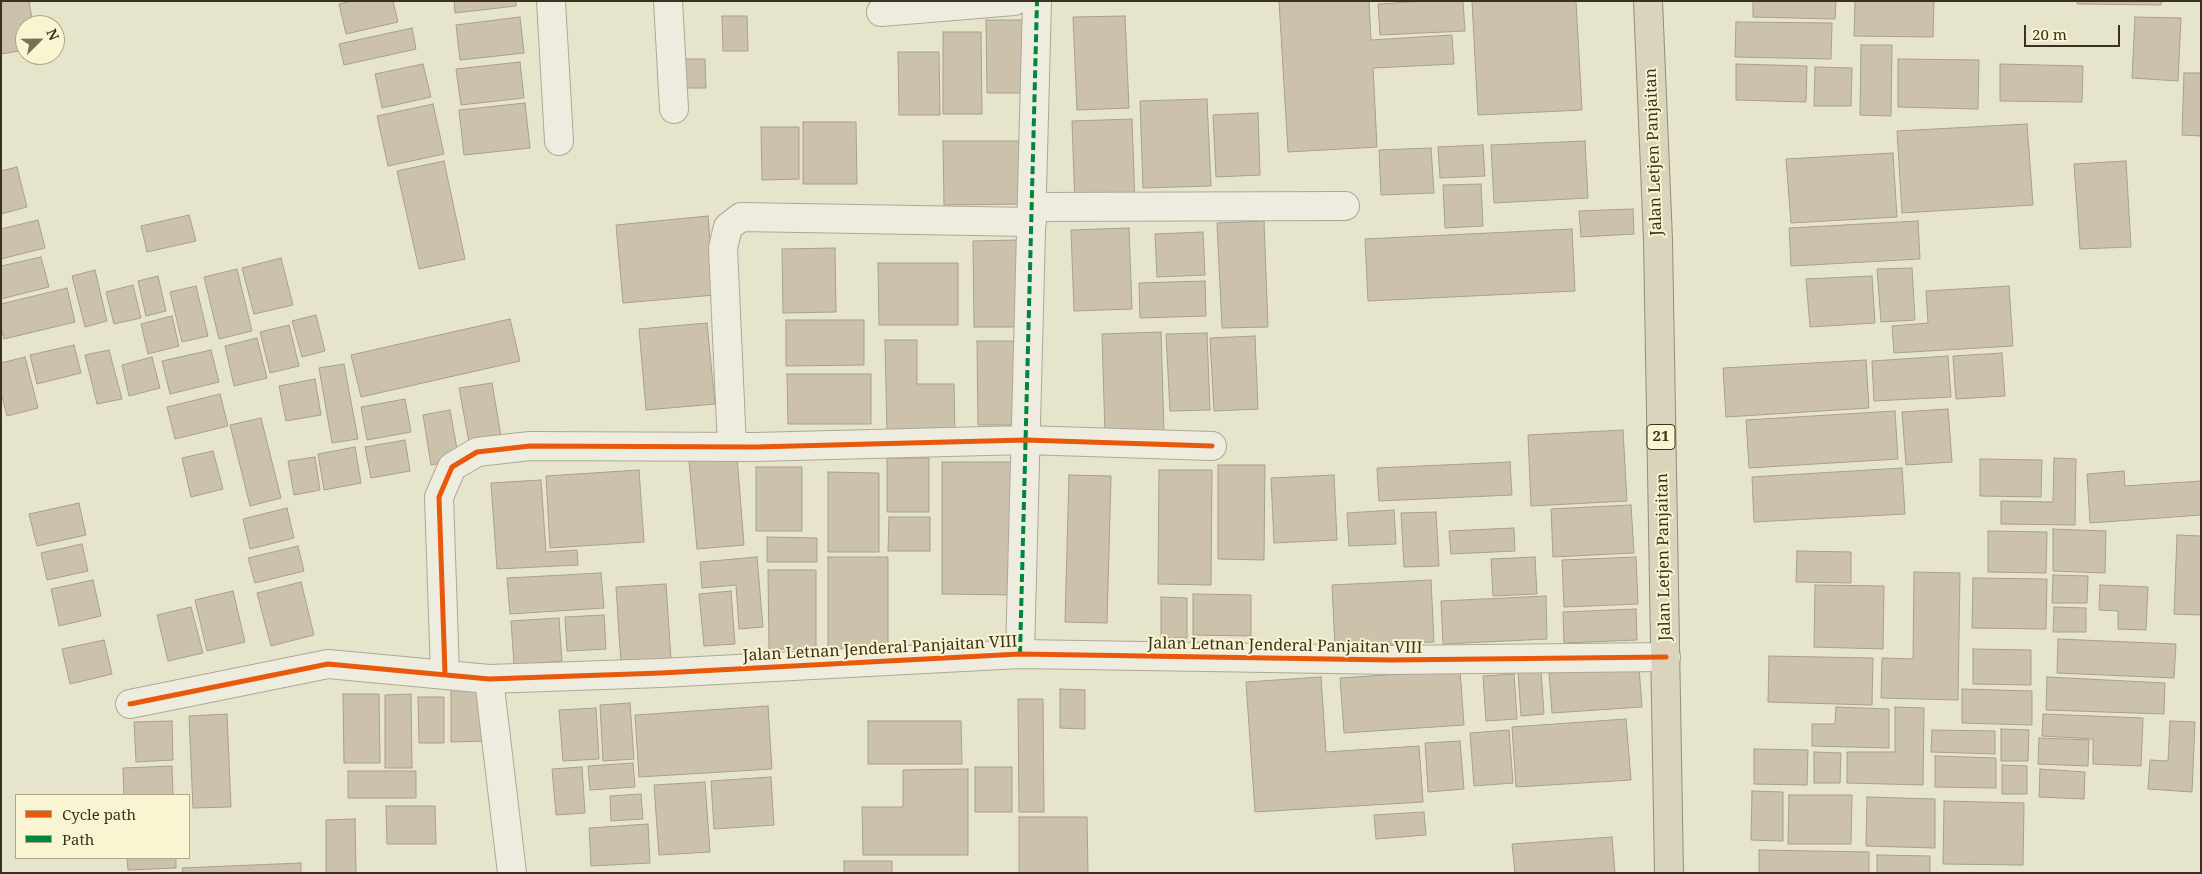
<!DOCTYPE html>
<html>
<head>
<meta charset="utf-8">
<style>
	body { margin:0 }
	#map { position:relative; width:2202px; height:874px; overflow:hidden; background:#e7e4cc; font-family:"Noto Serif",serif }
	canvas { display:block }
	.frame { position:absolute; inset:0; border:2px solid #3c311c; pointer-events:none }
	.legend { position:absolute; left:15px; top:794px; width:175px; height:65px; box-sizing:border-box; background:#f9f4d1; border:1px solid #ada689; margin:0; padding:6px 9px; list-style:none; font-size:15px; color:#3c311c }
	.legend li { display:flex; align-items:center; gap:10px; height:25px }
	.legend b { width:25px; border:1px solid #ada689 }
	.north { position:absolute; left:15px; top:15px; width:50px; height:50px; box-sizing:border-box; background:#f9f4d1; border:1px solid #ada689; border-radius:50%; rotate:67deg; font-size:14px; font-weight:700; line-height:20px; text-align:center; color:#3c311c }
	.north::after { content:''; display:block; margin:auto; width:18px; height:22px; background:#78705a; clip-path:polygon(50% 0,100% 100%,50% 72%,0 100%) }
	.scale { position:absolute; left:2024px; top:25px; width:96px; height:22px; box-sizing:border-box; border:2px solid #3c311c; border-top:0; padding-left:6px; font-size:15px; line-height:18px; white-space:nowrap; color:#3c311c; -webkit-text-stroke:4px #f9f4d1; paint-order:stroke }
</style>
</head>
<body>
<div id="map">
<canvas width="2202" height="874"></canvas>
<div class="frame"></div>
<ul class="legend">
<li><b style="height:6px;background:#e8590c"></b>Cycle path</li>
<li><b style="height:6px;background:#00873e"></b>Path</li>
</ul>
<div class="north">N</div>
<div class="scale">20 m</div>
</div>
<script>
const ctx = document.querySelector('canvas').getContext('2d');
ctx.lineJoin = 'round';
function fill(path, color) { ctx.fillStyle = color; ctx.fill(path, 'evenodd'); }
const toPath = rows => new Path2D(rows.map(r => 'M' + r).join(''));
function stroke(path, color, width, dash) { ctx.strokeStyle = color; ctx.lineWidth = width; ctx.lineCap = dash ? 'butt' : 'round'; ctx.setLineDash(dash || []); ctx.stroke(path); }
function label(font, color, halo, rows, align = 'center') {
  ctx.font = font + ' "Noto Serif",serif'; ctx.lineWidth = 4; ctx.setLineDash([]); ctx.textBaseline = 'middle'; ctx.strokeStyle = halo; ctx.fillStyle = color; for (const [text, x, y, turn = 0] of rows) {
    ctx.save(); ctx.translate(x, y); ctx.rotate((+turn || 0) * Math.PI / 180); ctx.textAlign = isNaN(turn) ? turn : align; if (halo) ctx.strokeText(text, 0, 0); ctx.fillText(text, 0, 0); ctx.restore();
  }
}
const building = toPath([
	[1,1,29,1,33,25,25,25,25,50,1,54,1,1],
	[353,1,393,1,398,22,346,34,339,4,353,1],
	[454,1,516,1,516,6,455,13,454,1],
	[1279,1,1369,1,1371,40,1452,35,1454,64,1373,68,1377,147,1288,152,1279,1],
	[1428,1,1463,1,1465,31,1380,35,1378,4,1428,1],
	[1472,1,1576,1,1582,110,1478,115,1472,1],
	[1753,1,1836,1,1835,19,1753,17,1753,1],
	[1855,1,1934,1,1933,37,1854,36,1855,1],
	[2077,1,2162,1,2161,5,2077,4,2077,1],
	[722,16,747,16,748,51,723,51,722,16],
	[1125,16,1129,108,1077,110,1073,17,1125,16],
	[520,17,524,53,460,60,456,25,520,17],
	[2135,17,2181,18,2178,81,2132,78,2135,17],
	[986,20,1024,20,1025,93,987,93,986,20],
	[1736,22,1832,23,1831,59,1735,57,1736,22],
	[412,28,416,49,344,65,339,44,412,28],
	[943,32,981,32,982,114,943,114,943,32],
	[1861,45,1892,45,1891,116,1860,115,1861,45],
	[898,52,939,52,940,115,899,115,898,52],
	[682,59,705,59,706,88,683,88,682,59],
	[1898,59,1979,60,1978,109,1898,107,1898,59],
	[520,62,524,98,461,105,456,69,520,62],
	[423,64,431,97,382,108,375,74,423,64],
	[1736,64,1807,66,1806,102,1736,100,1736,64],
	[2000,64,2083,66,2082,102,2000,101,2000,64],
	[1815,67,1852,68,1851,106,1814,106,1815,67],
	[2184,73,2201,73,2201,136,2182,135,2184,73],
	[1207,99,1211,186,1143,188,1140,101,1207,99],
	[525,103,530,148,464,155,459,110,525,103],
	[433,104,444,154,388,166,377,116,433,104],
	[1258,113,1260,175,1216,177,1213,115,1258,113],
	[1132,119,1135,204,1075,206,1072,121,1132,119],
	[803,122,856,122,857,184,803,184,803,122],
	[2027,124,2033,205,1902,213,1897,131,2027,124],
	[761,127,799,127,799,179,762,180,761,127],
	[943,141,1021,141,1021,204,944,205,943,141],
	[1585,141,1588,198,1494,203,1491,145,1585,141],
	[1483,145,1485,176,1440,178,1438,147,1483,145],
	[1431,148,1434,193,1381,195,1379,150,1431,148],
	[1893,153,1897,217,1791,223,1786,159,1893,153],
	[444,161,465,259,419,269,397,171,444,161],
	[2126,161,2131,247,2080,249,2074,164,2126,161],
	[17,167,27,207,1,214,1,171,17,167],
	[1481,184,1483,226,1445,228,1443,185,1481,184],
	[1633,209,1634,234,1581,237,1579,211,1633,209],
	[189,215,196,241,147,252,141,226,189,215],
	[708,216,715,295,623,303,616,225,708,216],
	[38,220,45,248,1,259,1,229,38,220],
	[1264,221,1268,327,1222,328,1217,223,1264,221],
	[1918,221,1920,259,1791,266,1789,228,1918,221],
	[1129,228,1132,309,1074,311,1071,230,1129,228],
	[1572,229,1575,291,1368,301,1365,239,1572,229],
	[1203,232,1205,275,1157,277,1155,234,1203,232],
	[1017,240,1019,327,974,327,973,241,1017,240],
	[835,248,836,312,783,313,782,249,835,248],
	[41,257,49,287,1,299,1,266,41,257],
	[281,258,293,305,254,314,242,268,281,258],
	[878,263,958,263,958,325,879,325,878,263],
	[1912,268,1915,320,1881,322,1877,269,1912,268],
	[237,269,252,331,219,339,204,277,237,269],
	[95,270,107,321,85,327,72,276,95,270],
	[158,276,166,311,146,316,138,281,158,276],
	[1872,276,1875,323,1810,327,1806,279,1872,276],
	[1205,281,1206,316,1140,318,1139,283,1205,281],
	[133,285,141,318,114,324,106,292,133,285],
	[196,286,208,336,182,342,170,292,196,286],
	[2009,286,2013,346,1894,353,1892,326,1928,323,1926,291,2009,286],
	[67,288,75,322,4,339,1,327,1,304,67,288],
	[316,315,325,351,302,357,292,321,316,315],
	[172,316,179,346,148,354,141,324,172,316],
	[510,319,520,361,361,397,351,355,510,319],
	[786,320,864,320,864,365,786,366,786,320],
	[707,323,715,404,646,410,639,329,707,323],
	[289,325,299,366,270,373,260,332,289,325],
	[1161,332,1164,433,1105,435,1102,334,1161,332],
	[1207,333,1210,410,1170,411,1166,334,1207,333],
	[1255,336,1258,409,1214,411,1210,338,1255,336],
	[257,338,267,378,234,386,225,346,257,338],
	[885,340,917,340,917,384,954,384,955,437,887,437,885,340],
	[977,341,1022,341,1023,425,978,425,977,341],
	[74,345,81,373,37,384,30,355,74,345],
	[109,350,122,399,97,404,85,355,109,350],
	[211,350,219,382,170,394,162,361,211,350],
	[2002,353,2005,396,1956,399,1953,356,2002,353],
	[1948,356,1951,397,1874,401,1872,361,1948,356],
	[25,357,38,408,7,416,1,393,1,363,25,357],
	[152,357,160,388,129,396,122,365,152,357],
	[1866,360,1869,408,1726,417,1723,368,1866,360],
	[344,364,358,439,332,443,319,368,344,364],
	[787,374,871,374,871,424,788,424,787,374],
	[315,379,321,415,286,421,279,386,315,379],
	[492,383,502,442,470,448,459,388,492,383],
	[220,394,228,426,175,439,167,407,220,394],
	[405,399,411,432,367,440,361,407,405,399],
	[1948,409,1952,462,1906,465,1902,412,1948,409],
	[450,410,459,460,431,465,423,415,450,410],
	[1895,411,1898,459,1749,468,1746,420,1895,411],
	[261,418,281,498,250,506,230,425,261,418],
	[1623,430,1627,501,1531,506,1528,435,1623,430],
	[405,440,410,471,371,478,365,447,405,440],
	[355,447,361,483,324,490,318,454,355,447],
	[213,451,223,489,191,497,182,458,213,451],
	[315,457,320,490,294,495,288,461,315,457],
	[737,457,744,545,697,549,689,461,737,457],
	[887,458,929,458,929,512,887,512,887,458],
	[2054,458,2076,459,2075,525,2001,524,2001,501,2053,502,2054,458],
	[1980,459,2042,460,2041,497,1980,496,1980,459],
	[942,462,1019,462,1020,595,942,594,942,462],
	[1510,462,1512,495,1379,501,1377,468,1510,462],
	[1218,465,1265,465,1264,560,1218,559,1218,465],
	[756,467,802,467,802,531,756,531,756,467],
	[1902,468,1905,514,1754,522,1752,477,1902,468],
	[639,470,644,542,550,548,546,476,639,470],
	[1159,470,1212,470,1211,585,1158,584,1159,470],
	[2124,471,2125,486,2201,481,2201,515,2090,523,2087,474,2124,471],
	[828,472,879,473,879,552,828,552,828,472],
	[1069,475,1111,476,1107,623,1065,622,1069,475],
	[1334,475,1337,540,1274,543,1271,478,1334,475],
	[541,480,546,552,577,550,578,565,497,569,491,483,541,480],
	[79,503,86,535,37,546,29,514,79,503],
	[1631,505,1634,553,1553,557,1551,509,1631,505],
	[287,508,294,538,250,549,243,519,287,508],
	[1394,510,1396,544,1349,546,1347,513,1394,510],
	[1436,512,1439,566,1404,567,1401,513,1436,512],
	[889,517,930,517,930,551,888,551,889,517],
	[1514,528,1515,551,1451,554,1449,531,1514,528],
	[2053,529,2106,531,2105,573,2053,571,2053,529],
	[1988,531,2047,532,2046,573,1988,572,1988,531],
	[2177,535,2201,536,2201,615,2174,614,2177,535],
	[767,537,817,538,817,562,767,562,767,537],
	[82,544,88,571,47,580,41,553,82,544],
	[298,546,304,571,255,583,248,558,298,546],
	[1797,551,1851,552,1851,583,1796,582,1797,551],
	[757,557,763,627,739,629,736,585,702,588,700,562,757,557],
	[828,557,888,557,888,652,828,652,828,557],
	[1535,557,1537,594,1493,596,1491,559,1535,557],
	[1636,557,1638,604,1564,607,1562,560,1636,557],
	[768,570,816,570,816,649,769,649,768,570],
	[1914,572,1960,573,1958,700,1881,698,1882,658,1913,659,1914,572],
	[601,573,604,608,510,614,507,578,601,573],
	[2053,575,2088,576,2087,603,2052,603,2053,575],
	[1973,578,2047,579,2046,629,1972,628,1973,578],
	[93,580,101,616,59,626,51,589,93,580],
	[1431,580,1434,642,1335,647,1332,585,1431,580],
	[301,582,314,635,271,646,257,593,301,582],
	[666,584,671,660,621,663,616,587,666,584],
	[1815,585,1884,586,1883,649,1814,647,1815,585],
	[2100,585,2148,587,2146,630,2118,629,2118,611,2099,610,2100,585],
	[233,591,245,642,207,651,195,600,233,591],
	[731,591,735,644,704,646,699,594,731,591],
	[1193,594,1251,595,1251,636,1193,635,1193,594],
	[1546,596,1547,639,1443,644,1441,601,1546,596],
	[1161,597,1187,598,1187,638,1161,638,1161,597],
	[191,607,203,653,168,661,157,615,191,607],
	[2054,607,2086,608,2086,632,2053,632,2054,607],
	[1636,609,1637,640,1564,643,1563,612,1636,609],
	[604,615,606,649,567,651,565,617,604,615],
	[559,618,562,661,514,665,511,621,559,618],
	[2058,639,2176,644,2174,678,2057,673,2058,639],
	[104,640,112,674,70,684,62,649,104,640],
	[1973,649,2031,650,2031,685,1973,684,1973,649],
	[1769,656,1873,658,1872,705,1768,702,1769,656],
	[1639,667,1642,707,1552,713,1549,673,1639,667],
	[1460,670,1464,725,1344,733,1340,678,1460,670],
	[1541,671,1544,714,1521,716,1518,672,1541,671],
	[1514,674,1517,719,1486,721,1483,676,1514,674],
	[1321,677,1326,752,1419,746,1423,802,1255,812,1246,682,1321,677],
	[2047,677,2165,683,2164,714,2046,710,2047,677],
	[451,688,484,688,484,741,451,742,451,688],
	[1060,689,1085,690,1085,729,1060,728,1060,689],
	[1962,689,2032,691,2032,725,1962,723,1962,689],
	[343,694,379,694,380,763,344,763,343,694],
	[411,694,412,768,385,768,385,695,411,694],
	[418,697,444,697,444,743,419,743,418,697],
	[1018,699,1043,699,1044,812,1019,812,1018,699],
	[630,703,634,759,603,761,600,705,630,703],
	[768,706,772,769,639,777,635,715,768,706],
	[1836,707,1889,709,1889,748,1812,746,1812,724,1835,724,1836,707],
	[1895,707,1924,708,1923,785,1847,783,1847,752,1895,752,1895,707],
	[596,708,599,759,563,761,559,710,596,708],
	[227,714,231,807,193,808,189,716,227,714],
	[2043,714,2143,718,2141,766,2093,764,2093,739,2042,736,2043,714],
	[1626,719,1631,780,1516,787,1512,727,1626,719],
	[172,721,173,760,136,762,134,722,172,721],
	[868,721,961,721,962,764,868,764,868,721],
	[2170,721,2195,722,2192,792,2148,789,2150,760,2168,761,2170,721],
	[2001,729,2029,730,2028,761,2001,761,2001,729],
	[1509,730,1513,783,1474,786,1470,733,1509,730],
	[1932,730,1995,731,1995,754,1931,752,1932,730],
	[2039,738,2089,740,2088,766,2038,764,2039,738],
	[1460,741,1464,789,1428,792,1425,743,1460,741],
	[1754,749,1808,750,1807,785,1754,784,1754,749],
	[1814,752,1841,753,1840,783,1814,783,1814,752],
	[1935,756,1996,758,1996,788,1935,787,1935,756],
	[633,763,635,787,590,790,588,766,633,763],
	[2002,765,2027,766,2027,794,2002,794,2002,765],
	[172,766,173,795,124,795,123,768,172,766],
	[582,767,585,813,556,815,552,769,582,767],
	[975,767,1012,767,1012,812,975,812,975,767],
	[968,769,968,855,863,855,862,807,903,807,903,770,968,769],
	[2040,769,2085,772,2084,799,2039,797,2040,769],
	[348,771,416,771,416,798,348,798,348,771],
	[771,777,774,825,714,829,711,781,771,777],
	[705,782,710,852,659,855,654,785,705,782],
	[1752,791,1783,792,1783,841,1751,840,1752,791],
	[641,794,643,819,611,821,610,796,641,794],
	[1789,795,1852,795,1851,844,1788,844,1789,795],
	[1867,797,1935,799,1935,848,1866,846,1867,797],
	[1944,801,2024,803,2023,865,1943,864,1944,801],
	[386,806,435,806,436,844,387,844,386,806],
	[1424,812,1426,835,1376,839,1374,815,1424,812],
	[1019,817,1087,817,1088,873,1019,873,1019,817],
	[355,819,356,873,326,873,326,820,355,819],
	[648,824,650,863,591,866,589,828,648,824],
	[1612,837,1615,873,1515,873,1512,844,1612,837],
	[1759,850,1869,852,1869,873,1759,873,1759,850],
	[1877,855,1930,856,1930,873,1877,873,1877,855],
	[127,858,176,858,176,868,128,870,127,858],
	[844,861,892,861,892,873,844,873,844,861],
	[301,863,301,873,183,873,182,868,301,863]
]);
fill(building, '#ccc2ac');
stroke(building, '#a89f8b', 1);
const street = toPath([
	[551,1,559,141],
	[668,1,674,109],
	[881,12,1014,1],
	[1033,207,1345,206],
	[732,447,723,248,728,227,741,217,1032,222],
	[1020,654,1037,1],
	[445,674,439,497,452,467,477,452,530,446,755,447,1025,440,1212,446],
	[489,679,512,873],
	[130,704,328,664,489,679,661,673,1020,654,1391,660,1666,657]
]);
const highway = toPath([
	[1648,1,1658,240,1669,873]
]);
stroke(street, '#aca895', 30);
stroke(highway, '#928d7c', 30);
stroke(street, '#eeecdf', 28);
stroke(highway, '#dbd4bc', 28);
stroke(toPath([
	[1020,654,1037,1]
]), '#00873e', 4, [8, 4]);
stroke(toPath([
	[445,674,439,497,452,467,477,452,530,446,755,447,1025,440,1212,446],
	[130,704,328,664,489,679,661,673,1020,654,1391,660,1666,657]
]), '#e8590c', 5);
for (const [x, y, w] of [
	[1661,437,28]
]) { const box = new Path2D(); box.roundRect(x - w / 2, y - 12.5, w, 25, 4); ctx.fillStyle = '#f9f4d1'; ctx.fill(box); stroke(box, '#3c311c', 1); }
label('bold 15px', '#3c311c', null, [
	["21",1661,437]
]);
label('16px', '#3c311c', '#f9f4d1', [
	["Jalan Letjen Panjaitan",1654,152,-92],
	["Jalan Letjen Panjaitan",1664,557,-91],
	["Jalan Letnan Jenderal Panjaitan VIII",1285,646,1],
	["Jalan Letnan Jenderal Panjaitan VIII",880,649,-3]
]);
</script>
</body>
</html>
